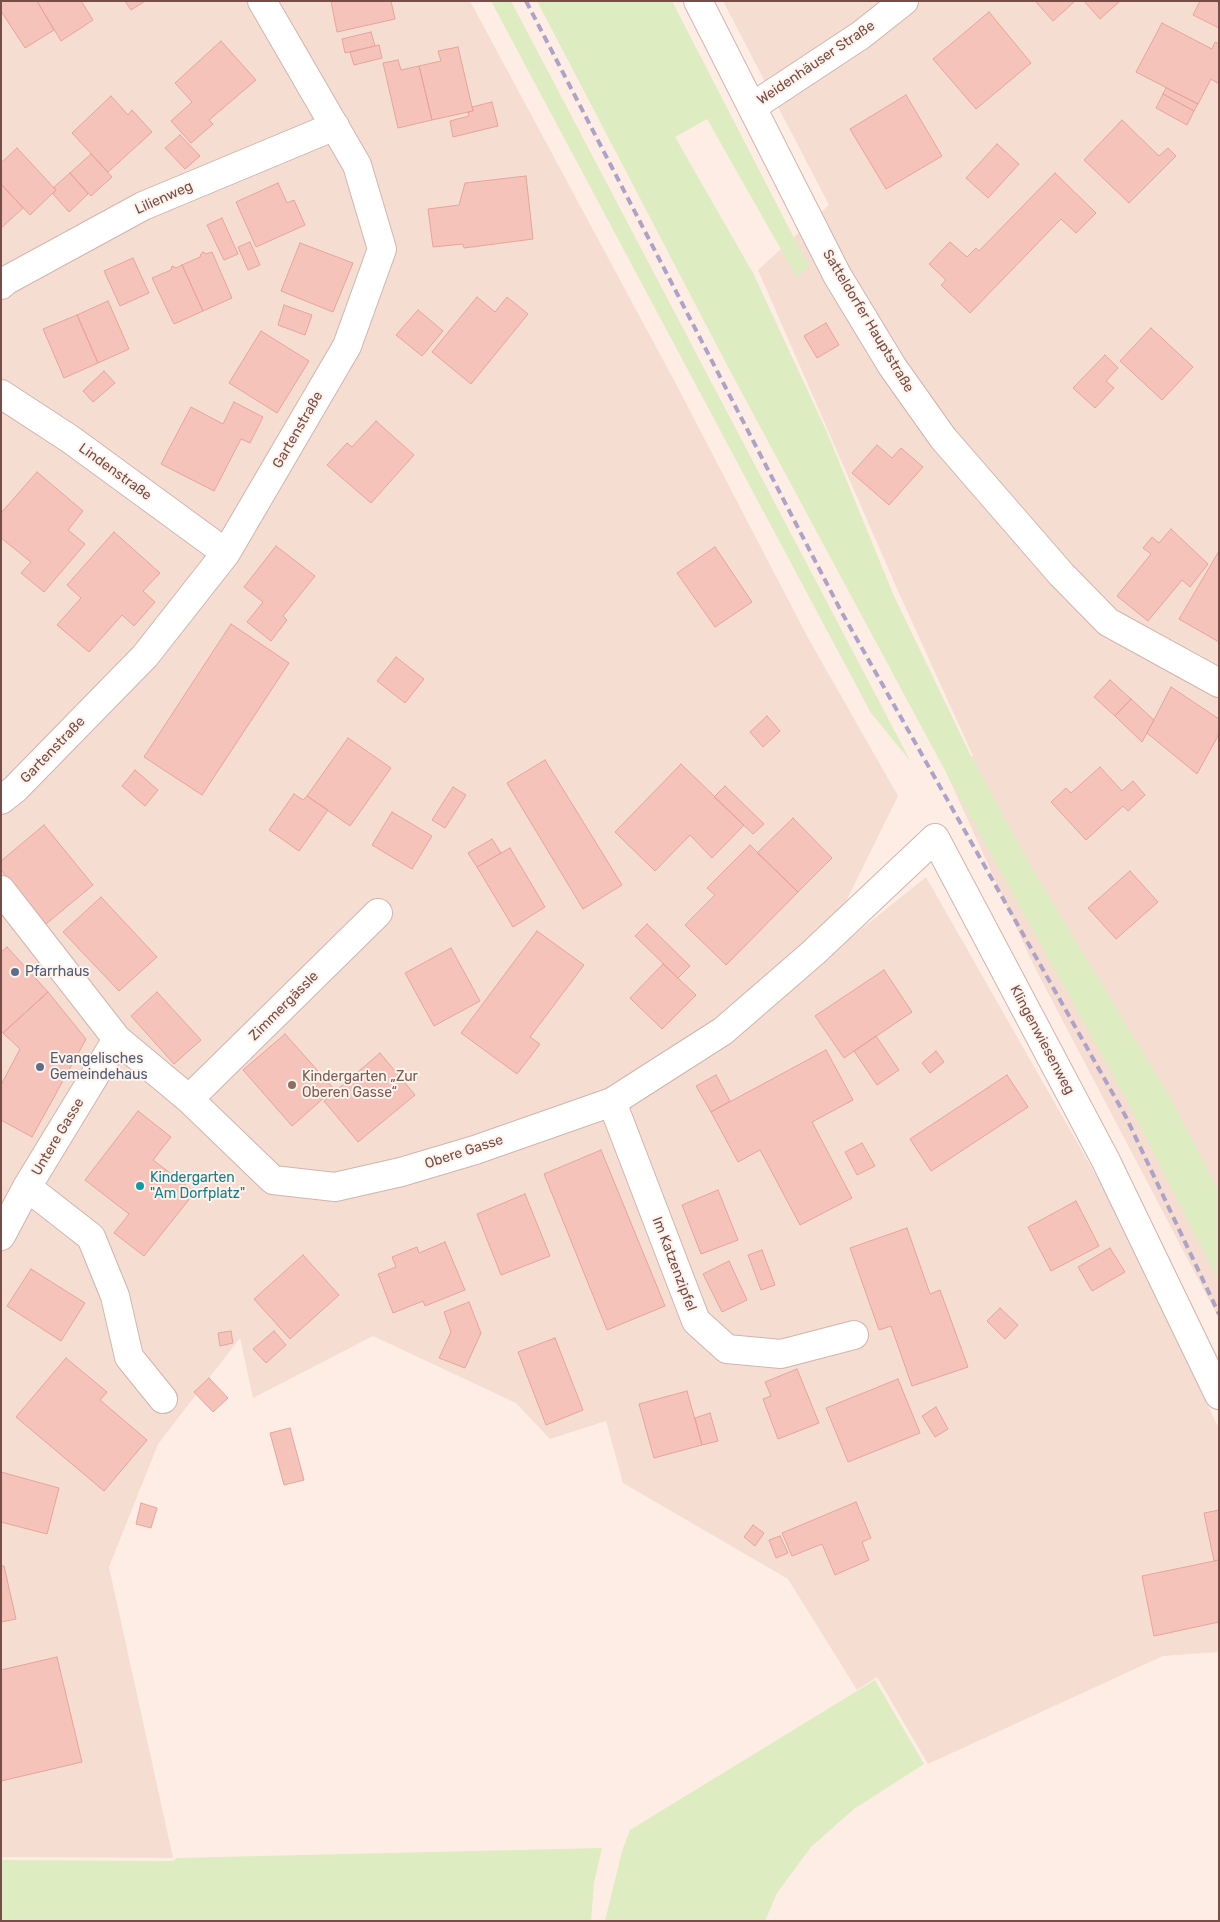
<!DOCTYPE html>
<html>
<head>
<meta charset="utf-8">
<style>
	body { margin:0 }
	#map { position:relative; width:1220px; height:1922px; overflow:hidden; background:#feede4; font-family:Rubik,sans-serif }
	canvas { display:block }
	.frame { position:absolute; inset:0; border:2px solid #784d48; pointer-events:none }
</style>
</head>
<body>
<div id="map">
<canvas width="1220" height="1922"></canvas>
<div class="frame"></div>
</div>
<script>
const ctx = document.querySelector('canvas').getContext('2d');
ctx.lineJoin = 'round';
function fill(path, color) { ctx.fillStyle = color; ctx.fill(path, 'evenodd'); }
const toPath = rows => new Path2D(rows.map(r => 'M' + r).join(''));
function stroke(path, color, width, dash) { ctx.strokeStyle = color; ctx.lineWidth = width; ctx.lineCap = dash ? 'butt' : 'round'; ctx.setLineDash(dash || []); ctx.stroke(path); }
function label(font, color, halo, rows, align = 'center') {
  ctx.font = font + ' Rubik,sans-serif'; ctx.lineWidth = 4; ctx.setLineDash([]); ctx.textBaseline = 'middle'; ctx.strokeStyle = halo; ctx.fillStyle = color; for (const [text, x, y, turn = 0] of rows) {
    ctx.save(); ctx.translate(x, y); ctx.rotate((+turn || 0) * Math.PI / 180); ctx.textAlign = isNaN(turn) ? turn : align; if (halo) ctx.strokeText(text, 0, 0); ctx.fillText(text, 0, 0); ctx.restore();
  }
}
fill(toPath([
	[1,1,470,1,676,384,807,636,898,796,813,968,926,877,1118,1214,1219,1429,1219,1652,1163,1656,928,1764,877,1677,857,1690,788,1579,623,1483,606,1421,550,1439,516,1403,373,1336,253,1398,240,1338,158,1444,109,1567,173,1858,1,1857],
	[723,1,1219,1,1219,1319,1034,966,947,774,973,756,898,591,758,270,829,205]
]), '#f6ddd2');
fill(toPath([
	[491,1,511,1,911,762,871,713],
	[537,1,672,1,809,267,796,276,707,119,675,137,753,273,826,430,894,596,970,754,1032,868,1173,1102,1219,1192,1219,1282,1132,1110,949,778,728,367],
	[875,1680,924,1764,854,1809,811,1847,777,1893,765,1921,605,1921,622,1851,630,1830],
	[602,1848,594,1883,591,1921,1,1921,1,1860,173,1861,177,1858]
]), '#deecc1');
const building = toPath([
	[1,1,37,1,54,30,25,48,1,11,1,1],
	[37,1,81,1,93,20,61,41,37,1],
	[125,1,145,1,131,10,125,1],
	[331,1,391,1,395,19,337,32,331,1],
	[1035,1,1075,1,1053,21,1035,1],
	[1084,1,1120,1,1100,19,1084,1],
	[1200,1,1215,1,1219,3,1219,28,1193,15,1200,1],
	[989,12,1031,63,976,109,933,59,989,12],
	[1162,23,1212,49,1215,42,1219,44,1219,84,1211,79,1198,104,1136,72,1162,23],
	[371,32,375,46,345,53,342,39,371,32],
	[221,41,256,80,209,120,213,124,191,143,171,121,192,102,175,83,221,41],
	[379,45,382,58,354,65,350,52,379,45],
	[458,47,473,111,432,120,419,66,441,61,438,51,458,47],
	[398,60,401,70,419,66,432,120,398,128,383,63,398,60],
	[1166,88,1198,104,1194,111,1163,94,1166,88],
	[1163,94,1194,111,1187,125,1156,108,1163,94],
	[906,95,942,156,886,189,850,129,906,95],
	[111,96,128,115,132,110,152,132,108,172,72,133,111,96],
	[492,102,498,126,453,137,450,121,469,116,468,112,473,111,472,107,492,102],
	[1122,120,1159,156,1168,148,1176,156,1129,203,1084,160,1122,120],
	[180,135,200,156,185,169,165,148,180,135],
	[997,144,1019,164,988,198,966,178,997,144],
	[17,148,56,190,30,215,1,184,1,163,17,148],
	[91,154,112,177,91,196,70,173,91,154],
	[70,173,88,194,69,212,53,194,56,190,54,187,70,173],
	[1055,173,1096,213,1076,233,1061,219,970,313,941,285,946,280,929,264,950,242,967,257,976,248,979,251,1055,173],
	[526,176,533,239,464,248,463,244,433,247,428,209,459,205,465,183,526,176],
	[278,183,287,203,294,200,305,225,256,247,236,202,278,183],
	[1,184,23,208,1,228,1,184],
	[222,218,238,254,224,260,207,225,222,218],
	[250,242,260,265,248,270,238,247,250,242],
	[300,243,353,263,333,312,281,291,300,243],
	[203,252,206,254,212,252,232,298,203,311,182,265,200,257,201,254,203,252],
	[133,258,149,293,120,306,104,271,133,258],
	[182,265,203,311,174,324,152,278,171,270,172,266,176,268,182,265],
	[477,297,495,312,507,297,528,314,471,384,432,352,477,297],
	[108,301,129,349,98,363,77,315,108,301],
	[284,305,312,315,305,335,278,325,284,305],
	[418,310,443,331,422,356,396,335,418,310],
	[77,315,98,363,64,378,43,329,77,315],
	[826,323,839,345,817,358,804,336,826,323],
	[1151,328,1193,367,1162,400,1120,361,1151,328],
	[261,331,309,361,277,413,229,383,261,331],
	[1105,355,1118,368,1106,381,1114,388,1095,408,1073,388,1105,355],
	[104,371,115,383,93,402,83,391,104,371],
	[234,402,263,417,250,443,241,439,214,491,161,464,191,407,223,424,234,402],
	[376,421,414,455,371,503,327,465,347,443,352,447,376,421],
	[877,445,892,458,901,448,923,467,889,505,852,473,877,445],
	[37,472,83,511,68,530,85,544,44,592,21,573,31,562,1,538,1,513,37,472],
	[1171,529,1208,564,1190,587,1182,580,1148,621,1117,596,1151,554,1143,548,1152,537,1159,543,1171,529],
	[114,532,160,573,143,591,155,602,134,626,122,615,89,652,57,625,81,598,67,585,114,532],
	[276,546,315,576,283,616,287,620,271,641,247,622,263,602,244,587,276,546],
	[715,547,752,602,715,627,677,573,715,547],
	[1219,551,1219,642,1179,619,1219,551],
	[231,624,289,663,202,795,144,757,231,624],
	[396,657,424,679,405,703,377,681,396,657],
	[1110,680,1131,699,1115,716,1094,697,1110,680],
	[1171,687,1219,719,1219,734,1197,774,1147,733,1171,687],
	[1131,699,1154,720,1142,742,1115,716,1131,699],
	[767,716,780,731,763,747,750,732,767,716],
	[348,738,391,768,350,826,307,796,348,738],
	[545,760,622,885,583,909,507,783,545,760],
	[681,764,744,825,712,858,690,835,655,871,615,832,681,764],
	[1100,767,1122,791,1133,781,1145,795,1128,811,1123,806,1086,840,1051,802,1066,788,1071,793,1100,767],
	[135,770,158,790,145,806,122,786,135,770],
	[725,786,764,824,753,834,714,797,725,786],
	[453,787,466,795,445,828,432,820,453,787],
	[294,794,303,800,307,796,328,810,299,851,269,830,294,794],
	[392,812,432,836,412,869,372,845,392,812],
	[793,818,832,858,798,892,757,853,793,818],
	[44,825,93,885,46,924,1,870,1,861,44,825],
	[492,839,501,853,477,867,468,853,492,839],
	[750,845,798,892,726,965,685,925,715,895,707,888,750,845],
	[510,848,545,907,513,927,477,867,510,848],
	[1130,871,1158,902,1116,939,1088,908,1130,871],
	[101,897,157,957,119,991,63,932,101,897],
	[647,924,690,966,678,978,635,936,647,924],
	[537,931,584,965,530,1037,540,1044,517,1074,461,1033,537,931],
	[7,947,48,992,3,1033,1,1030,1,952,7,947],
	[451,948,480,1001,434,1026,405,973,451,948],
	[663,964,696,995,662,1029,630,998,663,964],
	[884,970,912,1012,844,1058,815,1016,884,970],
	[48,992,86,1039,32,1137,1,1120,1,1085,20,1049,3,1033,48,992],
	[157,992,201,1040,174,1064,131,1016,157,992],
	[285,1034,334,1089,292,1126,243,1070,285,1034],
	[876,1036,899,1070,877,1085,854,1051,876,1036],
	[826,1050,853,1100,812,1122,852,1198,800,1225,760,1150,738,1162,711,1112,826,1050],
	[936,1051,944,1062,930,1073,922,1063,936,1051],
	[380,1053,415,1095,358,1142,324,1101,380,1053],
	[716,1075,730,1101,711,1112,696,1086,716,1075],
	[1007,1075,1028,1107,931,1171,910,1139,1007,1075],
	[138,1111,171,1137,153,1160,195,1192,144,1256,114,1233,129,1214,85,1180,138,1111],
	[862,1143,875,1166,857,1175,845,1152,862,1143],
	[601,1150,665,1306,607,1330,544,1174,601,1150],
	[718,1190,738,1240,701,1254,682,1205,718,1190],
	[525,1194,550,1256,501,1275,477,1214,525,1194],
	[1076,1201,1099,1246,1051,1271,1028,1227,1076,1201],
	[907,1228,930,1294,940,1290,968,1367,912,1386,891,1326,879,1330,850,1248,907,1228],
	[445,1242,465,1290,425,1306,423,1301,393,1313,378,1274,396,1267,392,1257,417,1247,419,1253,445,1242],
	[1110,1248,1125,1272,1092,1291,1078,1267,1110,1248],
	[762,1250,775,1285,761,1290,748,1255,762,1250],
	[303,1255,339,1295,290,1339,254,1299,303,1255],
	[729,1261,747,1300,722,1312,703,1274,729,1261],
	[31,1269,85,1303,61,1341,7,1306,31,1269],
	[469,1302,481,1333,465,1368,439,1358,451,1332,444,1312,469,1302],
	[1000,1308,1018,1325,1005,1339,987,1321,1000,1308],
	[231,1331,233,1343,220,1346,218,1333,231,1331],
	[274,1331,286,1345,266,1363,253,1349,274,1331],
	[555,1338,583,1410,546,1425,518,1352,555,1338],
	[66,1358,107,1392,100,1400,147,1440,104,1491,16,1417,66,1358],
	[797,1369,819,1423,778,1439,763,1399,771,1396,765,1382,797,1369],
	[209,1378,228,1398,213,1412,194,1392,209,1378],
	[898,1379,920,1433,848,1462,826,1408,898,1379],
	[687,1391,702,1445,654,1458,639,1404,687,1391],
	[936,1407,948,1429,935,1437,922,1416,936,1407],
	[710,1413,718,1441,702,1445,695,1418,710,1413],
	[290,1428,304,1480,284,1485,270,1433,290,1428],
	[1,1472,59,1488,47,1534,1,1522,1,1472],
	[856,1502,871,1538,862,1542,869,1560,835,1575,822,1544,792,1556,782,1533,856,1502],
	[141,1503,157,1508,151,1528,136,1524,141,1503],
	[1219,1510,1219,1560,1214,1561,1204,1513,1219,1510],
	[753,1525,764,1533,755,1546,744,1537,753,1525],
	[780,1536,788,1553,776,1558,769,1540,780,1536],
	[1219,1560,1219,1622,1154,1636,1142,1576,1219,1560],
	[1,1566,4,1566,16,1619,1,1622,1,1566],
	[57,1657,82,1762,1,1781,1,1670,57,1657]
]);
fill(building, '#f5c3ba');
stroke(building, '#e9a499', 1);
const minor = toPath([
	[752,107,861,35,904,1],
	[1,285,7,280,143,206,335,126],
	[1,394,70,439,226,553],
	[1,800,15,789,145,656,226,553,347,346,382,249,357,165,262,1],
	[1,890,117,1039,189,1099,273,1180,335,1187,401,1172,475,1150,612,1102,723,1031,813,953,935,838,1106,1161,1219,1395],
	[189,1099,378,913],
	[612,1102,696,1321,727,1349,781,1354,854,1335],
	[27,1187,91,1237,115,1296,129,1357,163,1399],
	[1,1236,27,1187,117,1039]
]);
const tertiary = toPath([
	[698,1,837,275,892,366,943,438,1061,574,1108,622,1219,683]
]);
stroke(minor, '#d2b4ac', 30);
stroke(tertiary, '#d2b4ac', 30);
stroke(minor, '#fff', 28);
stroke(tertiary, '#fff', 28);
stroke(toPath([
	[526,1,841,611,1126,1117,1219,1314]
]), '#ada2c8', 4, [8, 5]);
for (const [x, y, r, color] of [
	[15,972,5,"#5c6f8a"],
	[40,1067,5,"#5c6f8a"],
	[292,1085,5,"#8d6e63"],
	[140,1186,5,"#0f9aa8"]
]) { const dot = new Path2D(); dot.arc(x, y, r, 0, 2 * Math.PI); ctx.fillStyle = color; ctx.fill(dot); stroke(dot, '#fff3ec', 2); }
label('14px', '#784d48', '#fff3ec', [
	["Weidenhäuser Straße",816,63,-34],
	["Lilienweg",164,198,-24],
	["Satteldorfer Hauptstraße",868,321,59],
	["Gartenstraße",298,430,-60],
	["Lindenstraße",115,472,36],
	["Gartenstraße",53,750,-46],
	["Zimmergässle",284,1006,-45],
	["Klingenwiesenweg",1042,1040,62],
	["Untere Gasse",58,1137,-59],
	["Obere Gasse",464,1152,-18],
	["Im Katzenzipfel",674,1264,69]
]);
label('14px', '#4e5e75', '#fff3ec', [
	["Pfarrhaus",25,972],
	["Evangelisches",50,1059],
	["Gemeindehaus",50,1075]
], 'left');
label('14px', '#785e54', '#fff3ec', [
	["Kindergarten „Zur",302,1077],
	["Oberen Gasse“",302,1093]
], 'left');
label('14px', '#0d838f', '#fff3ec', [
	["Kindergarten",150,1178],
	["\"Am Dorfplatz\"",150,1194]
], 'left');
</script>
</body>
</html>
